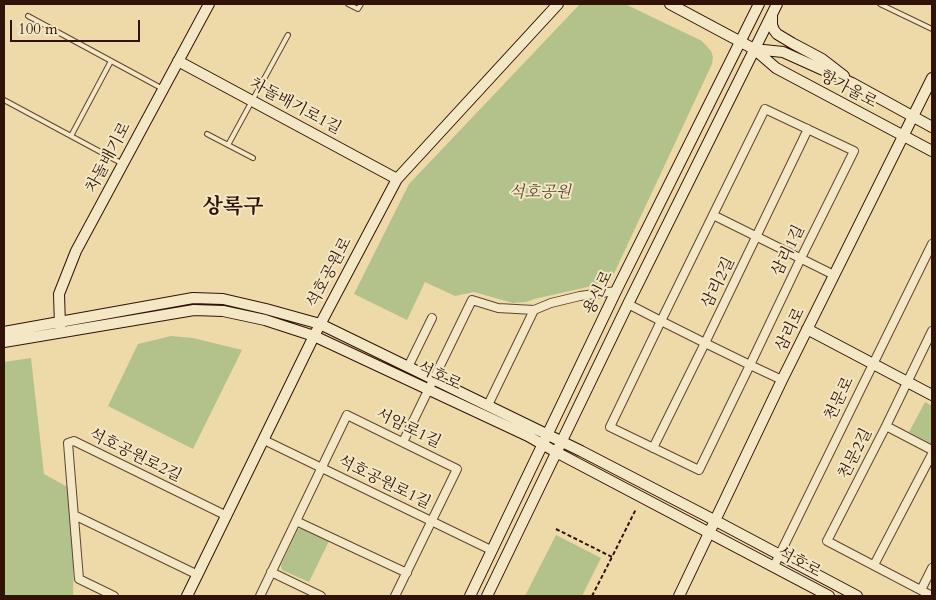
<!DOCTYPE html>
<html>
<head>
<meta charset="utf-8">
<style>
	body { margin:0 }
	#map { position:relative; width:936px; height:600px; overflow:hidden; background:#eddaa8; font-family:Cardo,serif }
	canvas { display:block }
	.frame { position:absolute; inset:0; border:5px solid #311305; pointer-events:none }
	.scale { position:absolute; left:10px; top:20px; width:130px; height:22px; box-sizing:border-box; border:2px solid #311305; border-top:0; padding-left:6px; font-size:15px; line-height:18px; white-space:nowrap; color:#311305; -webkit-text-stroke:4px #f3e7c6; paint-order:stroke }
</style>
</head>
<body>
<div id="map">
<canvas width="936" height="600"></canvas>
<div class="frame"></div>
<div class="scale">100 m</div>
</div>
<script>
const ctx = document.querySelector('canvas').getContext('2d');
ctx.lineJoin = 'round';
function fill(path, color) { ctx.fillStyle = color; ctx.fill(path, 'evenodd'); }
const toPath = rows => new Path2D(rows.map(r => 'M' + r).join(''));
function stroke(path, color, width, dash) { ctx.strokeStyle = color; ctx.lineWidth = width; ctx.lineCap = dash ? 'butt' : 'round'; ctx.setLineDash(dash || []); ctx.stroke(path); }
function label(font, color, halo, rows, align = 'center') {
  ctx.font = font + ' Cardo,"Noto Serif KR",serif'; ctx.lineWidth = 4; ctx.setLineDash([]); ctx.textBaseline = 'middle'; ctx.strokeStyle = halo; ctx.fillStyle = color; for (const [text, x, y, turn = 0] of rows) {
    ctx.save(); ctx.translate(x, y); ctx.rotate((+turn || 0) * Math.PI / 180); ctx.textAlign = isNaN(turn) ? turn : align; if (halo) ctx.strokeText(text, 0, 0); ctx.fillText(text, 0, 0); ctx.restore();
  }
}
fill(toPath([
	[580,4,625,4,702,41,711,51,713,57,712,64,610,282,534,299,526,302,513,303,474,292,455,296,425,282,407,320,354,294,409,184],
	[171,336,193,338,242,350,193,449,108,406,138,344],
	[31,358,44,474,75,491,73,596,4,596,4,362],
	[925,402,932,406,932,444,909,432],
	[303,528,329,541,309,582,282,570,281,565,298,529],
	[556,535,601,558,582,596,525,596]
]), '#b3c18b');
const lane = toPath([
	[348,4,358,9,361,4],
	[880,4,932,29],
	[28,16,163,89],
	[4,100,123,164],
	[207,134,253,158],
	[71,136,111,61],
	[228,145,288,35]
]);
const street = toPath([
	[713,215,834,275],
	[628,304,661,321,765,109,854,151,801,258,750,365,699,470,610,427,661,321,705,343,750,365,782,380],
	[932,331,886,426,827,541,932,596],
	[408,367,432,318],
	[488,405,534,310],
	[886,426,932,450],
	[264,440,491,550],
	[403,442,472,300,498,308,534,310,551,303,580,296,616,291],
	[653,448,705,343,808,129],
	[74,515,198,575],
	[296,521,407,573],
	[874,565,932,454],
	[774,566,932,244],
	[271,572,321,596],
	[921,590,932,568],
	[114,596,79,579,68,443,74,441,227,516],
	[260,596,347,415,457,469,395,596]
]);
const secondary = toPath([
	[670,4,754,49,776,68,932,151],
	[772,14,772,25,774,30,777,34,792,43,822,59,844,76],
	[754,49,783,52,852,83,932,127],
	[178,61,397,179],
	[60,326,59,294,76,251,209,4],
	[807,329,932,395],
	[4,332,193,298,223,299,266,309,320,324,581,451,716,521,857,596],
	[4,342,194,310,223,311,265,320,314,336,528,436,556,452,829,596],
	[187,596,314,336,397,179,558,4],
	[470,596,618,287,759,4],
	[487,596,628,304,777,4],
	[679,596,782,380,932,78]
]);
stroke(lane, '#60452e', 6);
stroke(street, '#60452e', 10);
stroke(secondary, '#311305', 12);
stroke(toPath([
	[556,529,612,557,636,509],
	[592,596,612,557]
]), '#311305', 2, [4, 2.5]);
stroke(lane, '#f3e7c6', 4);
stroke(street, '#f3e7c6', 8);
stroke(secondary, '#f3e7c6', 10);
label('16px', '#311305', '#f3e7c6', [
	["항가울로",848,90,28],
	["차돌배기로1길",295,107,28],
	["차돌배기로",109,158,-62],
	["삼리1길",789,251,-64],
	["석호공원로",330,273,-62],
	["삼리2길",719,283,-64],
	["용신로",599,293,-64],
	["삼리로",791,330,-64],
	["석호로",439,377,25],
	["천문로",840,399,-64],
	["서암로1길",408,429,26],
	["천문2길",856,454,-63],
	["석호공원로2길",135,456,26],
	["석호공원로1길",384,483,26],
	["석호로",799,563,28]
]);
label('italic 16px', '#58472d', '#f3e7c6', [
	["석호공원",540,193]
]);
label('bold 21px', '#311305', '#f3e7c6', [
	["상록구",233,208]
]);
</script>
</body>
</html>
